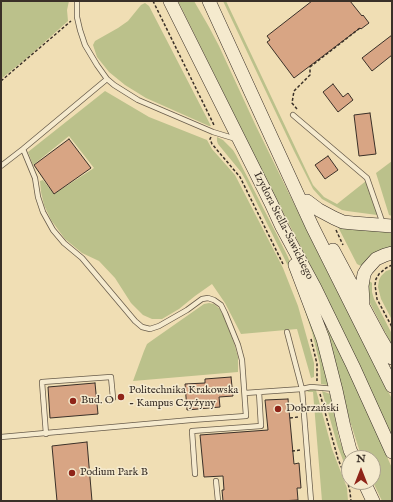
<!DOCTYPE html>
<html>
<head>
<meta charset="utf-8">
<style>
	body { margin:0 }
	#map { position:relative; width:393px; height:502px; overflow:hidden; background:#f0deb4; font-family:"IM FELL English",serif }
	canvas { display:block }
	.frame { position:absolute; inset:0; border:2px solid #3a3028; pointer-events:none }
	.north { position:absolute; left:341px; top:450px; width:40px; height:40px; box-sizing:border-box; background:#f5eace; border:1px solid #aaa08c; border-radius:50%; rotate:0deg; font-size:11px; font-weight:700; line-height:16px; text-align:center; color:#3a3028 }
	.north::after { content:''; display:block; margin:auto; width:14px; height:18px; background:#8f2418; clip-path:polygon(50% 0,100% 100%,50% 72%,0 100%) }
</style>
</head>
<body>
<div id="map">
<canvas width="393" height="502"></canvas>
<div class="frame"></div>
<div class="north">N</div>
</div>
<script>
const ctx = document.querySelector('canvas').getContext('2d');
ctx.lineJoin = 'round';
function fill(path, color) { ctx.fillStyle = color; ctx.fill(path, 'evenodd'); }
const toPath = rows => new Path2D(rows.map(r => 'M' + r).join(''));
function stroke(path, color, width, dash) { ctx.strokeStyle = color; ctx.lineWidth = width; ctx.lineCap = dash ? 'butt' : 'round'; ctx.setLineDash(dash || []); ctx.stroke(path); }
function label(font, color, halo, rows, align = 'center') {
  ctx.font = font + ' "IM FELL English",serif'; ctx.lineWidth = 3; ctx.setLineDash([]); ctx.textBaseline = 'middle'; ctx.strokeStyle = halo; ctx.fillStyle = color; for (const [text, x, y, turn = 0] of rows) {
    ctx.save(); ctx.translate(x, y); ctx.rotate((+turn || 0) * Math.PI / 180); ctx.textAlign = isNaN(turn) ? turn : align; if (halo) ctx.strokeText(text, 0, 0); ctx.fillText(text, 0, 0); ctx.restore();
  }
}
fill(toPath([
	[1,1,69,1,67,10,68,21,28,57,1,79],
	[178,1,194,1,209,27,219,46,255,124,319,255,392,399,392,438,366,379,306,257,270,187],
	[223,1,226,1,313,185,324,197,337,204,366,181,377,212,377,215,347,211,342,210,322,199,313,189,294,151],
	[145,3,149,6,211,126,209,126,146,98,125,85,109,72,97,57,93,45,95,41,118,28,128,21,141,5],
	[105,91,149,117,207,140,212,149,235,175,283,268,298,306,314,363,314,377,311,378,297,329,241,334,225,303,212,284,195,296,179,309,162,319,152,319,143,315,131,303,115,278,99,261,82,253,65,239,51,220,44,205,41,192,40,181,43,180,54,194,94,168,69,136,33,165,28,152],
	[217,137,223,140,233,150,236,155,277,235,288,257,313,323,328,385,321,384,320,365,312,332,298,290,287,264,245,179,241,172,218,144,217,141],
	[392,161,392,216,389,215,376,173],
	[338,224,356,228,392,233,392,248,363,267,357,264,338,227],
	[392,269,392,320,381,299,378,287,379,280,381,276,386,271],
	[367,281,371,282,372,283,372,292,374,299,392,334,392,346,368,299],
	[209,303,214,304,220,309,224,317,234,343,238,357,238,372,133,381,144,351,147,344,154,339,204,304],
	[326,324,351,375,392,468,392,501,382,501,373,482,373,458,362,458,358,446,349,418],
	[310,390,316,390,332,449,347,488,348,501,322,501,313,392,307,392],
	[322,391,330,394,339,438,349,467,349,476,338,447]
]), '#bbc18b');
const building = toPath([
	[312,1,350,1,362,16,363,15,369,23,361,29,360,28,294,78,267,42,270,40,267,36,312,1],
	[392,35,392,55,372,71,362,58,392,35],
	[333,84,343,97,348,93,353,100,338,112,323,92,333,84],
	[370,113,376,154,359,156,354,115,370,113],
	[69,139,91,168,54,194,34,165,69,139],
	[328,156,338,170,325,179,315,165,328,156],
	[231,377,233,396,219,397,220,407,187,410,185,384,205,383,205,379,231,377],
	[95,383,98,414,50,418,48,387,95,383],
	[288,399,294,464,299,463,301,488,297,488,298,500,280,501,223,501,222,490,224,490,223,476,204,477,200,435,268,430,265,400,288,399],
	[87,442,92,501,57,501,52,446,87,442]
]);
fill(building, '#d8a584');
stroke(building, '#3a3028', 1);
const lane = toPath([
	[77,1,77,17,80,30,85,45,97,65,107,79,114,85,138,100,213,132,236,139],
	[293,115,367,178,383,224],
	[1,166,23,149,107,79],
	[287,332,302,389,311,387,335,389],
	[245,393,259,392],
	[46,434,42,382,111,377,113,398],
	[1,437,191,420,246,416,242,360,238,345,225,313,221,305,214,300,208,298,202,299,187,310,159,326,150,329,142,327,135,321,82,258,64,243,53,230,43,212,38,197,35,178,23,149],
	[195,474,192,431,261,426,259,392,302,389,311,501],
	[216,481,218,501]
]);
const secondary = toPath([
	[170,1,271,203,282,227,315,288,353,366,392,452],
	[209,1,312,226,392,386],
	[307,201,319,210,334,218,343,222,353,223,392,226],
	[333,250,379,336,392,358],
	[295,265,323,339,336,390,344,427,350,450,354,458],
	[363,302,362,286,364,274,367,269,376,259,385,255,392,253],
	[364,482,373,501]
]);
stroke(lane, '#685c4b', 6);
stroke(secondary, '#3a3028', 14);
stroke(toPath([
	[153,1,214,125],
	[310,67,360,28],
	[1,81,71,21],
	[297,109,292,103,294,91,310,75,310,66],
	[211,137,210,139,212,144,240,177,283,264],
	[336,230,343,245],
	[392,265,386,268,379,274,376,279,375,285,377,299,392,327],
	[311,339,317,364,317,381],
	[320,394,338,459,348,483,350,492,351,501],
	[290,418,298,417],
	[292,451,301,450]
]), '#3a3028', 1.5, [3, 2]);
stroke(lane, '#f5eace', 4.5);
stroke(secondary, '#f5eace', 13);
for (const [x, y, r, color] of [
	[121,397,4,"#8f2418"],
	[73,401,4,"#8f2418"],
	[278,409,4,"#8f2418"],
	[72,473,4,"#8f2418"]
]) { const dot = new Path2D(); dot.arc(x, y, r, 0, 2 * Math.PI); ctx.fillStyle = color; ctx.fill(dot); stroke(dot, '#f5eace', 1.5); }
label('11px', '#3a3028', '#f5eace', [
	["Izydora Stella-Sawickiego",283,226,63]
]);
label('11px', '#3a3028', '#f5eace', [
	["Politechnika Krakowska",129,391],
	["- Kampus Czyżyny",129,404],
	["Bud. O",81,401],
	["Dobrzański",286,409],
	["Podium Park B",80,473]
], 'left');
</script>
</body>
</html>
